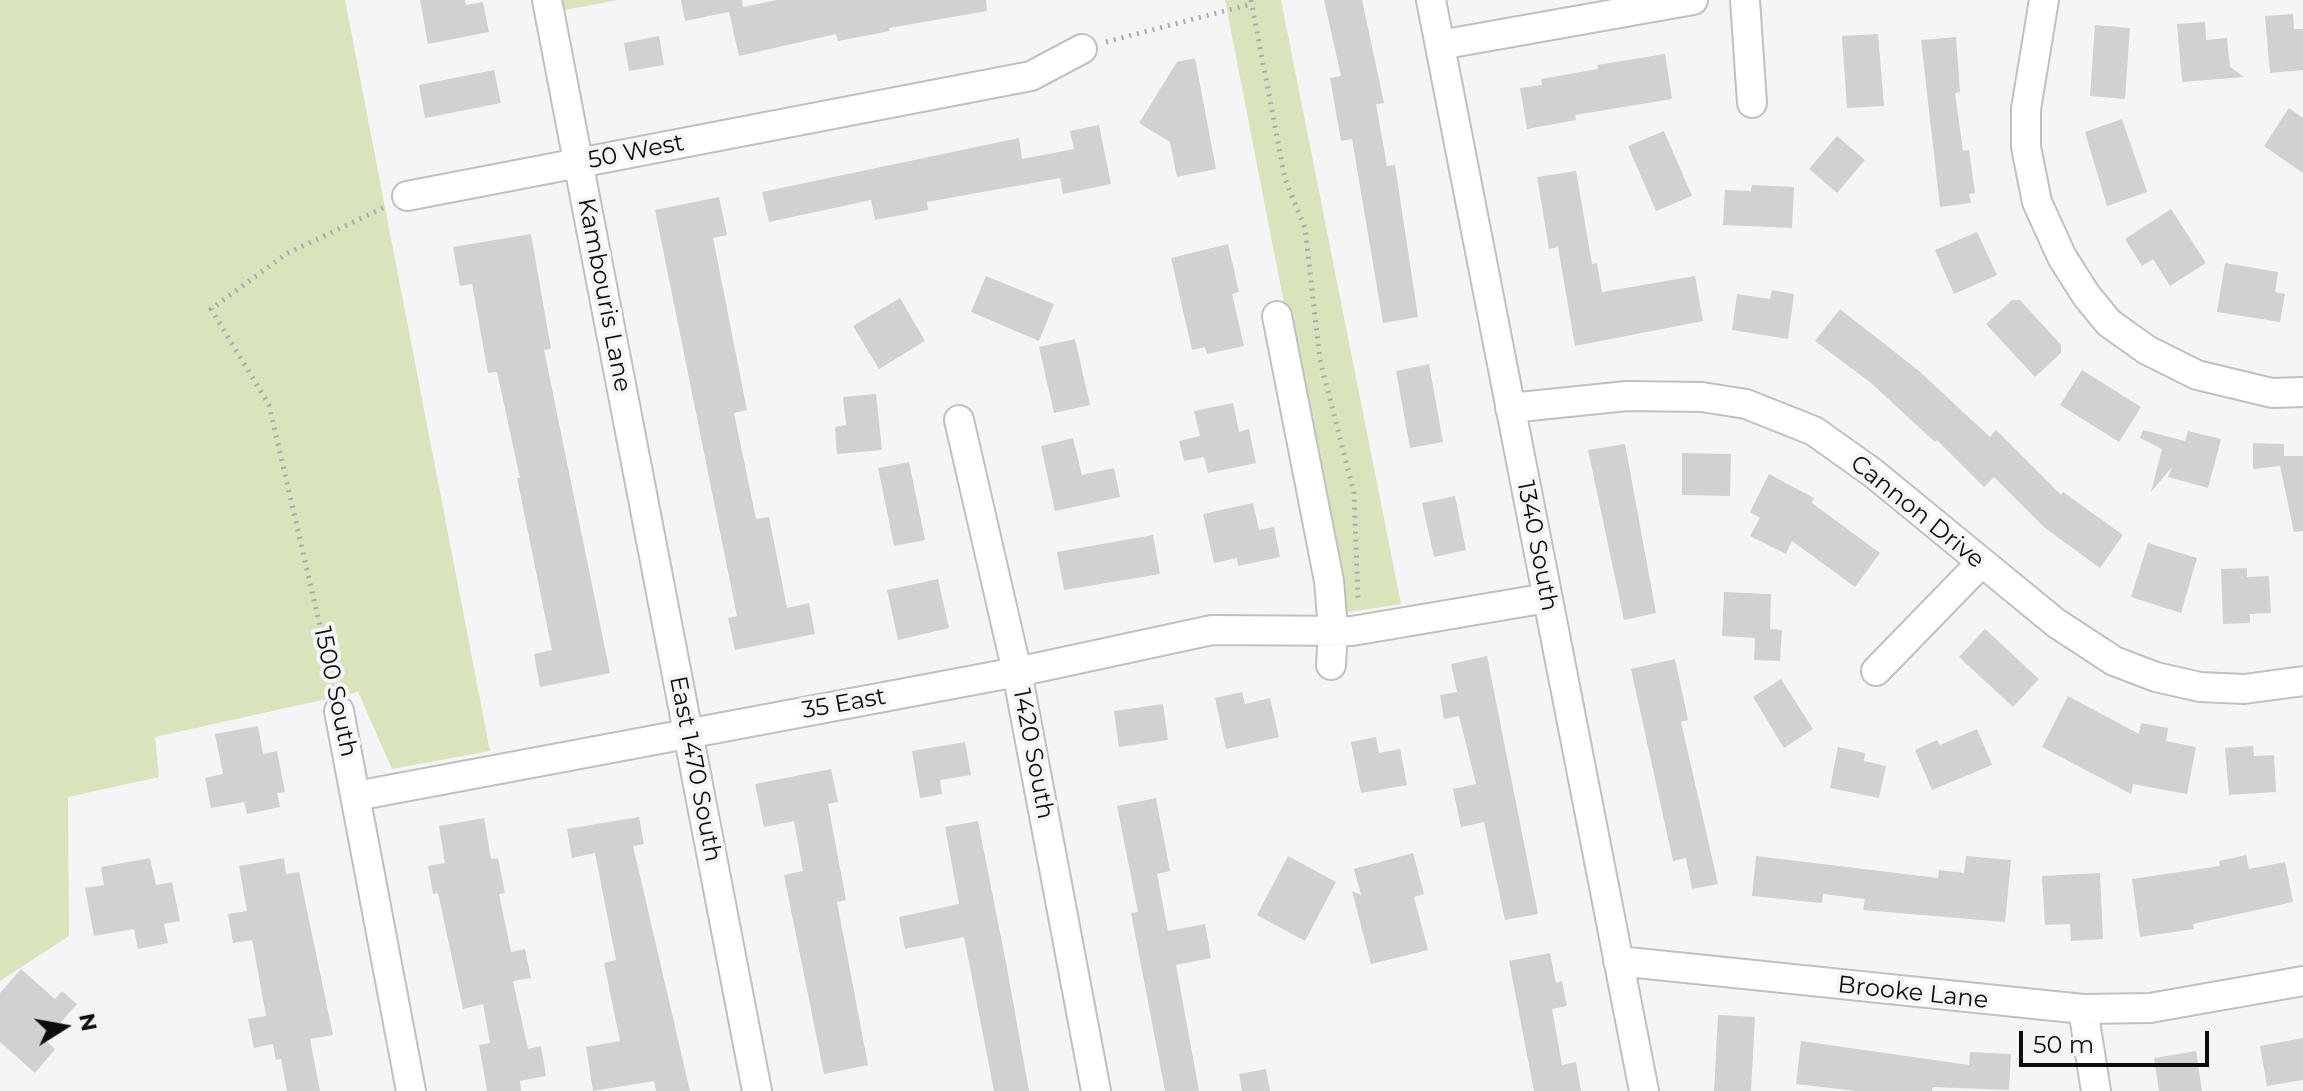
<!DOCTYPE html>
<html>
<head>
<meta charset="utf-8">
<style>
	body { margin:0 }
	#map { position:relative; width:2303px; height:1091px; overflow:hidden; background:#f5f5f8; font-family:Montserrat,sans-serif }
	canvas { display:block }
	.north { position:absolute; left:24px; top:987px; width:80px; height:80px; -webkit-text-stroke:6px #f5f5f8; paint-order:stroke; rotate:79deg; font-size:22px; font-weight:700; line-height:32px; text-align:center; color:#0c0c0d }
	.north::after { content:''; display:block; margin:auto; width:28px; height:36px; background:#0c0c0d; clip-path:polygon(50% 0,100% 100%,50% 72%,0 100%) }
	.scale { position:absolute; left:2019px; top:1031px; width:190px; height:36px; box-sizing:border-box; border:4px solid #0c0c0d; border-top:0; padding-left:10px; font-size:24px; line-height:28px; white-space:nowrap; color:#0c0c0d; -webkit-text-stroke:6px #f5f5f8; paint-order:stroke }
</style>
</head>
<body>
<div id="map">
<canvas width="2303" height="1091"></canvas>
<div class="north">N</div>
<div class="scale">50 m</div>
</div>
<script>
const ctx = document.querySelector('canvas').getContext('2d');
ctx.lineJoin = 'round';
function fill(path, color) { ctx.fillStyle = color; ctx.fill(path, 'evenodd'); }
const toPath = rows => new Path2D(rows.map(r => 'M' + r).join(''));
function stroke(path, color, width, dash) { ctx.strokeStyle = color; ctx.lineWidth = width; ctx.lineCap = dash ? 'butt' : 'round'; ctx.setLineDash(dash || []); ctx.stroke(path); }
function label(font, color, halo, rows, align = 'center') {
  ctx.font = font + ' Montserrat,sans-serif'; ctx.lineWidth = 8; ctx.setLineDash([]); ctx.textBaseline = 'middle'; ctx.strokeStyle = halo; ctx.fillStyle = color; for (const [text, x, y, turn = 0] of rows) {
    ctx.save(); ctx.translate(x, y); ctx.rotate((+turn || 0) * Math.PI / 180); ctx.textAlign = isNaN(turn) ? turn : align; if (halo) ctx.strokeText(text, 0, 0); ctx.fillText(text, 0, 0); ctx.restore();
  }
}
fill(toPath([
	[0,0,345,0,490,751,392,769,358,692,155,737,159,777,68,797,69,936,0,981],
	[541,0,618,0,544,14],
	[1225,0,1281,0,1401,604,1344,613]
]), '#dae4bc');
fill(toPath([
	[420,0,465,0,466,5,483,2,489,32,428,44],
	[681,0,742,0,743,7,777,0,986,0,987,11,889,28,890,31,838,41,836,34,739,56,729,12,685,21],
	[1324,0,1362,0,1384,103,1376,104,1387,166,1395,165,1418,317,1383,323,1352,139,1341,141,1330,78,1341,76],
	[2293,14,2294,29,2303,29,2303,70,2270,73,2265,16],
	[2205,22,2206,40,2227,38,2230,67,2244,77,2182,82,2177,24],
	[2095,25,2130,28,2125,99,2090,96],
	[1878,34,1884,106,1847,108,1842,36],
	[659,36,664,65,629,71,624,43],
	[1956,37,1960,92,1955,93,1963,151,1969,150,1975,193,1969,194,1971,203,1940,207,1921,40],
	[1665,54,1672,99,1575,115,1576,120,1527,129,1520,88,1542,85,1541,79,1598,69,1597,65],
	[1195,58,1216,169,1177,177,1170,142,1139,123,1177,62],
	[494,70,501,103,425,118,419,85],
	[2289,108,2303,118,2303,173,2264,146],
	[2122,119,2147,192,2107,206,2085,132],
	[1099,125,1111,184,1063,194,1060,178,927,202,928,210,875,220,871,200,769,222,762,192,1019,138,1022,159,1074,149,1070,131],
	[1664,131,1692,196,1656,211,1628,146],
	[1837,136,1865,160,1837,193,1809,169],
	[1576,171,1592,264,1597,263,1602,292,1695,276,1703,321,1575,346,1558,247,1549,249,1537,177],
	[1752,185,1794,187,1792,228,1723,225,1725,190,1751,191],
	[719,197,727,235,713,238,747,410,734,413,756,519,769,517,787,608,809,603,815,634,735,650,728,618,737,616,655,210],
	[2171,209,2206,263,2170,286,2153,259,2142,266,2125,239],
	[1977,232,1997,275,1954,294,1935,250],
	[531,234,551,349,544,350,610,673,540,687,534,654,552,650,517,478,520,478,497,372,488,373,472,284,460,286,453,247],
	[1228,244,1239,292,1232,294,1244,346,1207,354,1205,347,1192,350,1171,258],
	[2225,263,2278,272,2275,292,2285,294,2280,322,2217,312],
	[986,276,1054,304,1039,341,971,312],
	[1772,290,1794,294,1788,339,1732,330,1737,294,1770,299],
	[900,298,925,341,879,369,853,326],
	[2012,300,2020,300,2061,345,2061,353,2035,377,1986,324],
	[1840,309,1919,371,1990,437,1996,430,2061,495,2063,492,2123,535,2100,568,2045,528,1994,477,1984,487,1937,440,1935,442,1871,383,1815,341],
	[1075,339,1090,405,1054,413,1039,347],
	[1429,364,1443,442,1410,448,1396,371],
	[2082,370,2141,407,2119,442,2060,405],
	[876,394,882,450,837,454,835,427,846,425,843,397],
	[1233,403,1239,432,1249,429,1256,463,1208,473,1204,457,1184,461,1179,441,1200,436,1194,411],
	[2143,430,2185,441,2188,431,2221,439,2208,488,2168,477,2172,467,2151,492,2162,449,2140,438],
	[1073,438,1082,475,1114,468,1120,497,1055,511,1041,446],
	[2253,443,2284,444,2284,456,2303,456,2303,531,2294,532,2280,466,2253,469],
	[1625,444,1656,613,1624,620,1588,450],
	[1682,453,1731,454,1730,496,1682,495],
	[909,462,925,540,894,546,878,468],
	[1769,474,1814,498,1812,503,1880,553,1855,587,1792,541,1786,554,1750,536,1760,518,1750,512],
	[1455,496,1466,550,1434,557,1422,503],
	[1253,503,1259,530,1274,527,1280,557,1238,566,1237,558,1214,563,1203,514],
	[1153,535,1160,574,1064,590,1057,552],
	[2148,543,2197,558,2181,613,2131,597],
	[2247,568,2247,577,2269,576,2271,613,2250,614,2250,623,2223,624,2221,569],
	[938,579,949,628,898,640,887,590],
	[1724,592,1771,594,1770,629,1782,630,1780,661,1754,660,1755,638,1722,636],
	[1985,629,2039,679,2013,707,1959,657],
	[1487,656,1538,914,1505,920,1484,822,1461,827,1453,789,1476,784,1459,716,1444,719,1440,695,1457,692,1451,664],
	[1675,659,1688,720,1681,722,1718,884,1692,889,1686,858,1673,861,1631,669],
	[1781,679,1813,729,1784,748,1753,697],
	[1242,692,1245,704,1270,698,1279,737,1226,749,1215,698],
	[2068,696,2139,734,2141,723,2168,728,2166,741,2196,747,2187,794,2133,784,2131,794,2042,747],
	[1163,704,1168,740,1119,747,1114,711],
	[258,726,263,754,277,751,285,792,277,793,280,807,247,814,244,802,211,808,205,778,223,774,215,734],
	[1977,729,1992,765,1932,790,1915,750,1937,740,1940,745],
	[1376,737,1379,753,1400,749,1407,785,1361,793,1351,742],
	[965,742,971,775,940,780,942,794,920,798,912,751],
	[2253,746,2254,756,2274,755,2276,792,2229,795,2225,748],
	[1838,747,1865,753,1864,761,1886,766,1879,798,1830,788],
	[831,769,838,802,828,804,846,900,837,902,868,1065,824,1074,784,875,803,871,794,821,764,827,755,784],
	[1156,798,1170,871,1157,874,1168,931,1205,924,1211,958,1176,965,1199,1091,1165,1091,1131,913,1138,912,1117,806],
	[639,817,644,844,633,846,690,1091,656,1091,654,1081,593,1091,586,1047,620,1041,604,963,616,960,595,853,572,858,567,829],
	[484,818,491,859,498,858,505,893,499,894,511,952,525,949,531,978,513,981,528,1049,541,1046,546,1076,520,1081,521,1091,487,1091,479,1045,490,1043,483,1004,463,1009,438,893,433,894,428,866,445,863,439,826],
	[978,821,1007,968,1029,1091,994,1091,964,937,905,949,899,917,959,904,945,827],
	[1413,853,1424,894,1414,897,1428,950,1371,964,1352,891,1361,895,1354,869],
	[2246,855,2249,869,2285,862,2293,902,2193,924,2194,929,2140,937,2132,879,2220,866,2219,861],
	[1288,856,1336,882,1305,941,1257,915],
	[1756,856,1938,878,1939,870,1964,873,1966,856,2011,860,2005,922,1863,910,1865,899,1823,894,1822,903,1752,896],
	[150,858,156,885,172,882,180,921,164,924,168,943,138,949,134,929,94,936,85,888,104,885,101,867],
	[284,858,286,874,299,872,333,1035,310,1039,320,1091,287,1091,281,1059,276,1060,273,1044,254,1048,248,1019,266,1016,255,955,252,940,233,943,228,914,247,911,239,866],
	[2100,873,2103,939,2071,941,2070,924,2045,925,2042,876],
	[1550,953,1556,983,1562,981,1567,1006,1552,1009,1562,1065,1576,1062,1581,1091,1534,1091,1509,961],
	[21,969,55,999,62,991,77,1004,45,1040,55,1049,35,1073,0,1042,0,993],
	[1718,1015,1755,1017,1751,1091,1714,1091],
	[2303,1038,2303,1080,2267,1086,2260,1046],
	[1801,1041,1969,1065,1970,1052,2011,1054,2009,1090,1933,1087,1932,1091,1856,1091,1796,1084],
	[2196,1051,2202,1091,2159,1091,2154,1058],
	[1266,1069,1270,1091,1242,1091,1239,1074]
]), '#d2d0d1');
const minor = toPath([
	[547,0,757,1091],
	[1431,0,1644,1091],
	[1745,0,1752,103],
	[2044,0,2026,109,2026,147,2037,202,2062,257,2086,295,2109,323,2147,350,2197,375,2272,393,2303,392],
	[1440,45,1693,0],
	[407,196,1031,76,1082,49],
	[1277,316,1329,581,1333,630,1331,665],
	[1510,408,1627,396,1702,397,1746,404,1814,431,1873,473,2056,623,2114,661,2156,677,2200,687,2244,689,2303,681],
	[959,420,1017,672,1096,1091],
	[1876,671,1981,563],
	[339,711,411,1091],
	[356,796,1017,672,1212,630,1352,631,1547,598],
	[1618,961,2083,1009,2150,1008,2303,981],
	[2083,1009,2096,1091]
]);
stroke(minor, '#c0c0c2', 32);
stroke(toPath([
	[1251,0,1285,179,1305,228,1320,360,1354,493,1358,598],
	[1106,42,1251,4],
	[334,687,269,405,211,309,286,254,387,206]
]), '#ababad', 5, [2, 6]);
stroke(minor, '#fff', 28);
label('24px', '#0c0c0d', '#f5f5f8', [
	["50 West",636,152,-11],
	["Kambouris Lane",604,295,79],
	["Cannon Drive",1917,512,39],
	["1340 South",1537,546,79],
	["1500 South",335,692,78],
	["35 East",844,704,-10],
	["1420 South",1033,754,79],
	["East 1470 South",695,769,79],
	["Brooke Lane",1913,993,6]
]);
</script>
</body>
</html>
